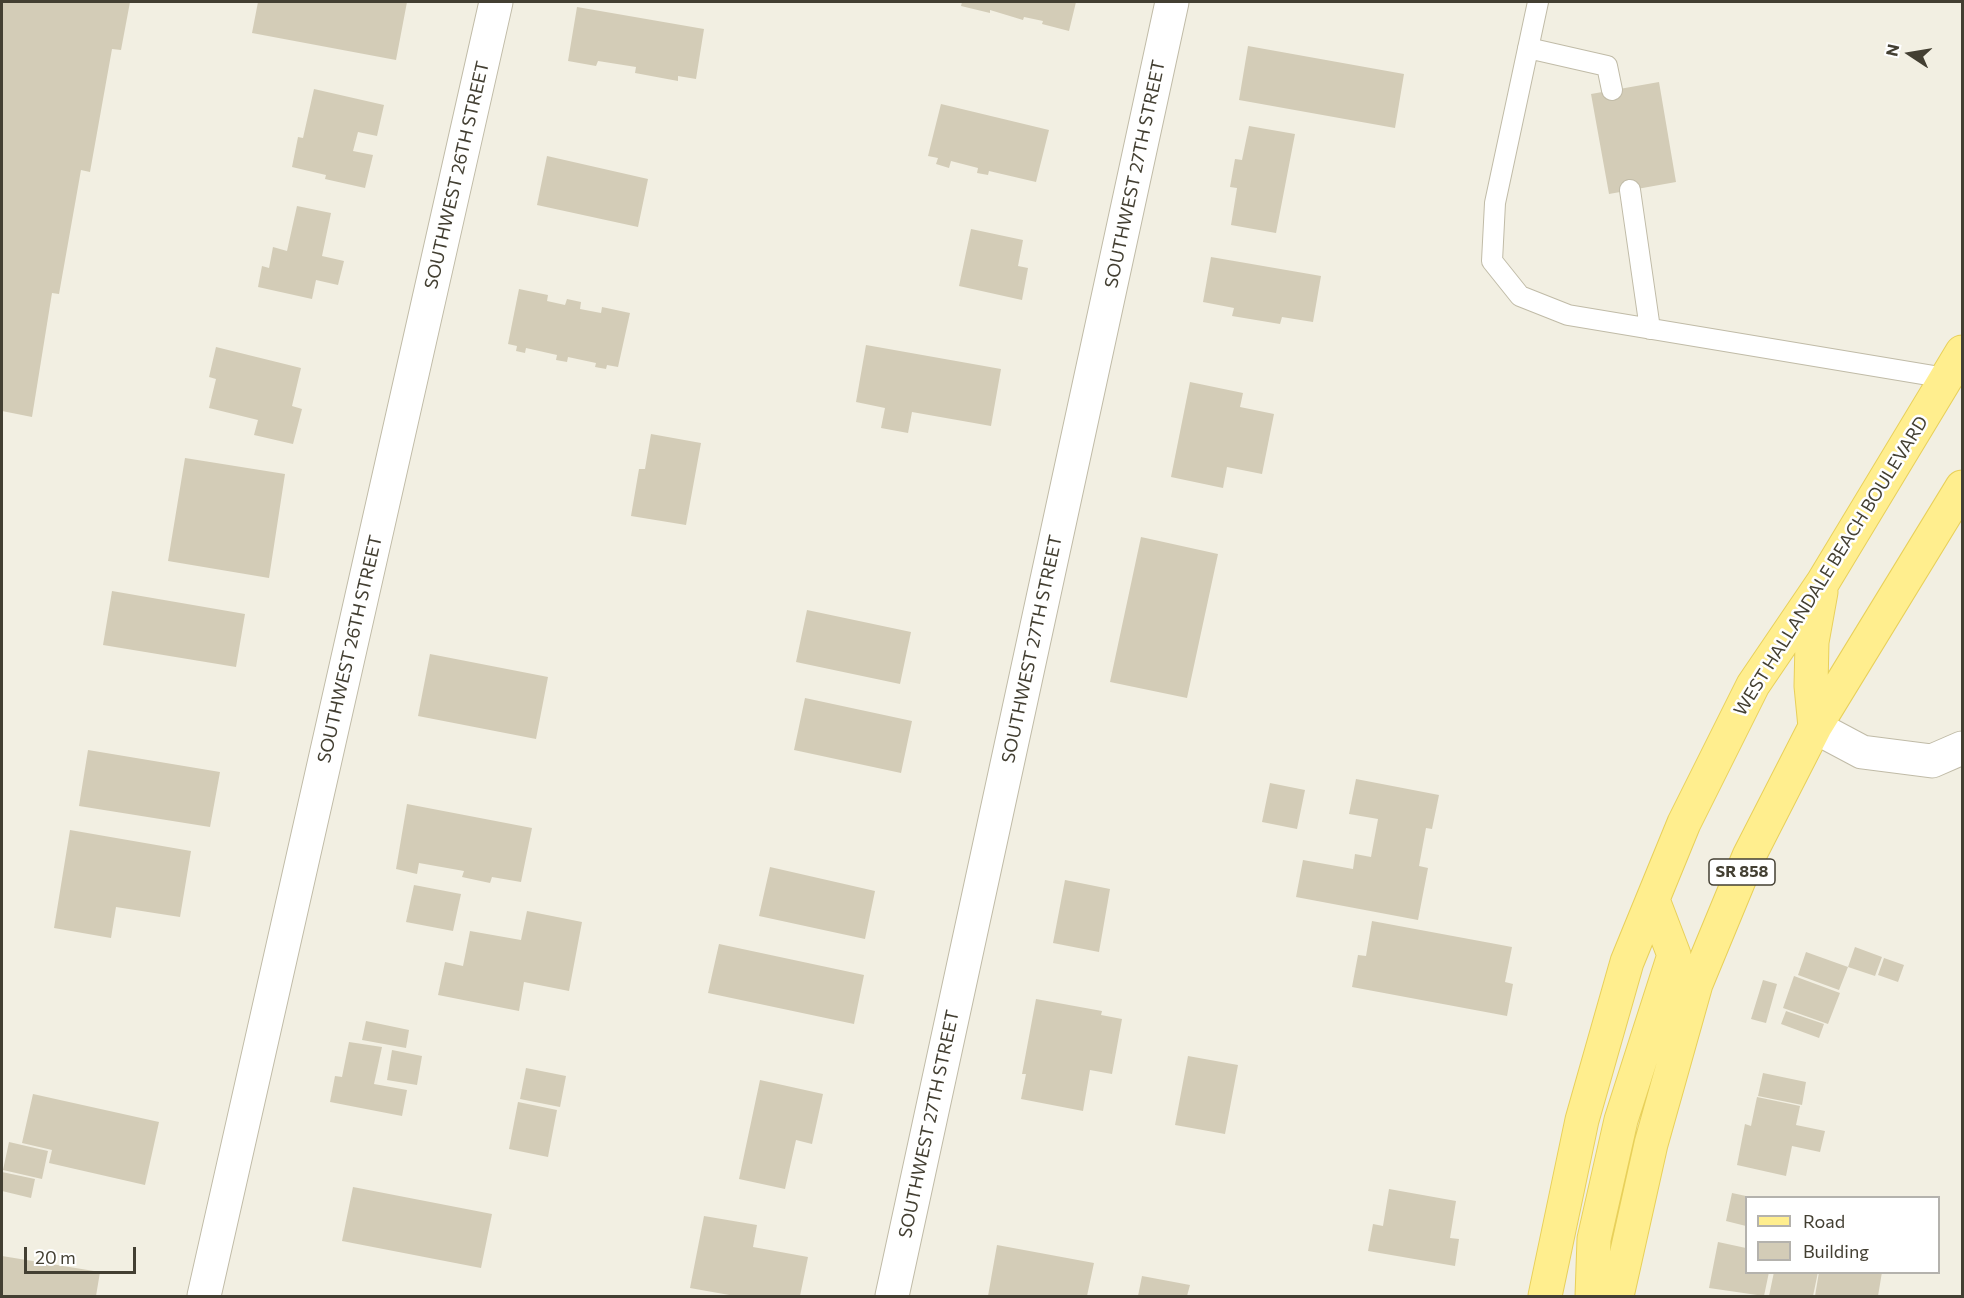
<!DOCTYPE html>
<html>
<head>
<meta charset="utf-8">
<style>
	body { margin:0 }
	#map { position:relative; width:1964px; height:1298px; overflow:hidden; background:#f2efe2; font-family:Commissioner,sans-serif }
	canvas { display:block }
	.frame { position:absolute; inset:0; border:3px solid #433f32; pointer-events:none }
	.legend { position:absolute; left:1745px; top:1196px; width:195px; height:78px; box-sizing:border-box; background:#fff; border:2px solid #b4b2ad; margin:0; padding:8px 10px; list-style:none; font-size:18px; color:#433f32 }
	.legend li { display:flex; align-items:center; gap:12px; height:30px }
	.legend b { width:30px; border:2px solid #b4b2ad }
	.north { position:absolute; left:1880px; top:24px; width:60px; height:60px; -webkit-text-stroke:4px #fff; paint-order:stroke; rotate:282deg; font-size:16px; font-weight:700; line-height:24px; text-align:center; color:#433f32 }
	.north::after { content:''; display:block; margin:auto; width:21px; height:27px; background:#433f32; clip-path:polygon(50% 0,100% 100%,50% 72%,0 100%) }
	.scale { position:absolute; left:24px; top:1247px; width:112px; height:27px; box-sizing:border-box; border:3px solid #433f32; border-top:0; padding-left:8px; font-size:18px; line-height:21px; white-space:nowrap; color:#433f32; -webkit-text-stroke:4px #fff; paint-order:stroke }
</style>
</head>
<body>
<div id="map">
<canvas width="1964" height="1298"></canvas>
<div class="frame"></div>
<ul class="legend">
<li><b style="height:8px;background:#ffee8e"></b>Road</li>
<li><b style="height:16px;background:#d3ccb7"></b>Building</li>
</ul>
<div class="north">N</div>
<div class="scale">20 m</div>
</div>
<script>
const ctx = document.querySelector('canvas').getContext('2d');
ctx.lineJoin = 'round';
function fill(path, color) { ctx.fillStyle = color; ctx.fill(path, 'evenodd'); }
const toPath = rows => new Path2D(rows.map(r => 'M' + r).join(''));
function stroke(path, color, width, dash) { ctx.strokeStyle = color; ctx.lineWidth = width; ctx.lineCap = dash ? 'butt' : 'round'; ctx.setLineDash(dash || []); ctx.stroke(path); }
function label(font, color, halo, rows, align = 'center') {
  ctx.font = font + ' Commissioner,sans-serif'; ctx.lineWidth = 5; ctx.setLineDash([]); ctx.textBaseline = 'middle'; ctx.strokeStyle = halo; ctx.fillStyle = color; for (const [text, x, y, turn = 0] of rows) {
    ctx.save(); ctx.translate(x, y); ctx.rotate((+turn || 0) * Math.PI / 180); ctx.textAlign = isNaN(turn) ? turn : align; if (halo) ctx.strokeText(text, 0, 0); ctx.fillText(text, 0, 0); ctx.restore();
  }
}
fill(toPath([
	[2,2,130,2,121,50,112,49,90,172,81,170,59,294,52,293,32,417,2,411],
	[258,2,407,2,396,60,252,33],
	[962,2,1076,2,1069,31,1042,24,1043,21,1024,17,1023,20,990,10,990,13,961,6],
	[577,7,704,29,696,79,678,76,678,81,635,73,636,67,598,61,596,66,568,61],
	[1248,46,1404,74,1395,128,1239,100],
	[1659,82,1676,182,1609,194,1591,94],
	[314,89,384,105,377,136,358,132,353,151,373,155,365,188,325,179,326,175,292,167,298,137,303,138],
	[941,104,1049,130,1036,182,989,171,988,175,977,173,978,168,951,161,949,168,936,164,938,158,928,156],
	[1249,126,1295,134,1276,233,1231,225,1237,188,1230,187,1235,159,1242,160],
	[547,156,648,179,638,227,537,205],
	[297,206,331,213,322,256,344,261,338,285,316,280,312,299,258,287,262,266,269,268,273,247,287,251],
	[971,229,1023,240,1018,266,1028,268,1022,300,959,286],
	[1211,257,1321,276,1313,322,1282,317,1280,324,1232,316,1234,308,1203,302],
	[519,289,548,295,547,301,565,305,567,299,581,302,580,309,601,313,602,307,630,313,618,367,607,365,606,369,595,367,596,363,568,357,567,362,556,360,557,355,526,348,525,353,516,351,517,346,508,344],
	[866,345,1001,369,991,426,912,412,908,433,881,428,885,408,856,402],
	[216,347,301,368,292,406,302,409,293,444,254,435,258,420,209,408,216,379,209,377],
	[1190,382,1243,393,1240,407,1274,414,1262,474,1227,467,1223,488,1171,477],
	[651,434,701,443,686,525,631,516,639,469,645,469],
	[185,458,285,474,269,578,168,561],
	[1141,537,1218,554,1187,698,1110,682],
	[112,591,245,614,236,667,103,645],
	[807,610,911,632,900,684,796,662],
	[430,654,548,677,536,739,418,716],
	[805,698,912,721,901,773,794,750],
	[88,750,220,772,210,827,79,806],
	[1356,779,1439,795,1432,829,1426,828,1419,866,1428,868,1418,920,1296,897,1303,860,1353,869,1355,854,1371,857,1378,819,1349,814],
	[1270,783,1305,790,1297,829,1262,822],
	[407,804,532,828,521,882,492,877,490,883,462,877,464,871,419,863,417,874,396,869],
	[70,830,191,851,180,917,116,907,111,938,54,928],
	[770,867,875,891,865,939,759,916],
	[1065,880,1110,889,1099,952,1053,943],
	[414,885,461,894,453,931,406,922],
	[527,911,582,922,569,991,524,982,519,1011,438,995,445,962,463,966,470,931,521,940],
	[1372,921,1512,947,1505,982,1513,984,1507,1016,1352,987,1358,955,1366,956],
	[719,944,864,975,854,1024,708,993],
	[1855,947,1882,957,1875,976,1848,967,1839,990,1798,975,1806,952,1848,967],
	[1884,958,1904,965,1898,982,1878,975],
	[1794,976,1840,993,1828,1024,1783,1008],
	[1763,980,1777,984,1766,1023,1751,1019],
	[1036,999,1102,1011,1101,1015,1122,1019,1112,1074,1090,1070,1083,1111,1021,1099,1026,1074,1022,1074],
	[1786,1011,1824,1024,1819,1038,1781,1024],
	[366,1021,409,1030,406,1048,362,1040],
	[349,1042,382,1047,374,1084,407,1090,402,1116,330,1102,335,1076,342,1077],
	[392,1050,422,1056,417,1085,387,1080],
	[1188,1056,1238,1065,1225,1134,1175,1125],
	[526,1068,566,1076,560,1107,520,1099],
	[1763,1073,1806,1082,1802,1105,1758,1096],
	[760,1080,823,1094,812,1144,796,1140,785,1189,739,1179],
	[33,1094,159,1122,145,1185,49,1163,52,1150,22,1143],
	[1757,1097,1800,1106,1796,1125,1825,1131,1820,1152,1792,1146,1786,1176,1737,1165,1745,1124,1751,1126],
	[518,1102,557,1110,548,1157,509,1149],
	[9,1142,48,1151,42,1179,3,1170],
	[2,1172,35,1179,31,1198,2,1191],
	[353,1187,492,1214,481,1268,342,1241],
	[1389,1189,1456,1201,1450,1238,1459,1239,1455,1266,1368,1251,1373,1224,1383,1226],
	[1732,1193,1746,1196,1746,1226,1726,1221],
	[704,1216,757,1225,753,1247,808,1257,800,1296,735,1296,690,1288],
	[1718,1242,1746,1248,1746,1272,1769,1272,1764,1296,1709,1288],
	[997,1245,1094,1263,1087,1296,988,1296],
	[2,1256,100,1272,96,1296,2,1296],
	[1774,1272,1818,1272,1813,1296,1769,1296],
	[1819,1272,1882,1272,1878,1296,1815,1296],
	[1142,1276,1190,1285,1187,1296,1138,1296]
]), '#d3ccb7');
const lane = toPath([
	[1538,2,1495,203,1492,261,1520,296,1568,315,1946,378],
	[1528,48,1607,66,1612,90],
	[1630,190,1650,329]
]);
const street = toPath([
	[1815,727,1862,752,1932,761,1962,748],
	[204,1296,496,2],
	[892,1296,1172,2]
]);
const primary = toPath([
	[1815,727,1811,686,1812,642,1821,592],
	[1545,1296,1582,1120,1627,962,1684,823,1753,685,1823,582,1962,352],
	[1592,1296,1594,1239,1621,1120,1674,955,1653,900],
	[1617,1296,1651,1144,1696,984,1749,856,1815,727,1962,487]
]);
stroke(lane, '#c0bba7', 22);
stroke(street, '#c0bba7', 35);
stroke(primary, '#e8d05a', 35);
stroke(lane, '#fff', 20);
stroke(street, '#fff', 33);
stroke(primary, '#ffee8e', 33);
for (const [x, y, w] of [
	[1742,872,66]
]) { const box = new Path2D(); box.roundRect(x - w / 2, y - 13, w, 26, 4.5); ctx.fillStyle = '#fff'; ctx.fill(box); stroke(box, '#433f32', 1.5); }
label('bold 16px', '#433f32', null, [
	["SR 858",1742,872]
]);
label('18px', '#433f32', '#fff', [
	["SOUTHWEST 27TH STREET",1135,174,-78],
	["SOUTHWEST 26TH STREET",457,175,-77],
	["WEST HALLANDALE BEACH BOULEVARD",1831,566,-58],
	["SOUTHWEST 26TH STREET",350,649,-77],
	["SOUTHWEST 27TH STREET",1032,649,-78],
	["SOUTHWEST 27TH STREET",929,1124,-78]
]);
</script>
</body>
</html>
